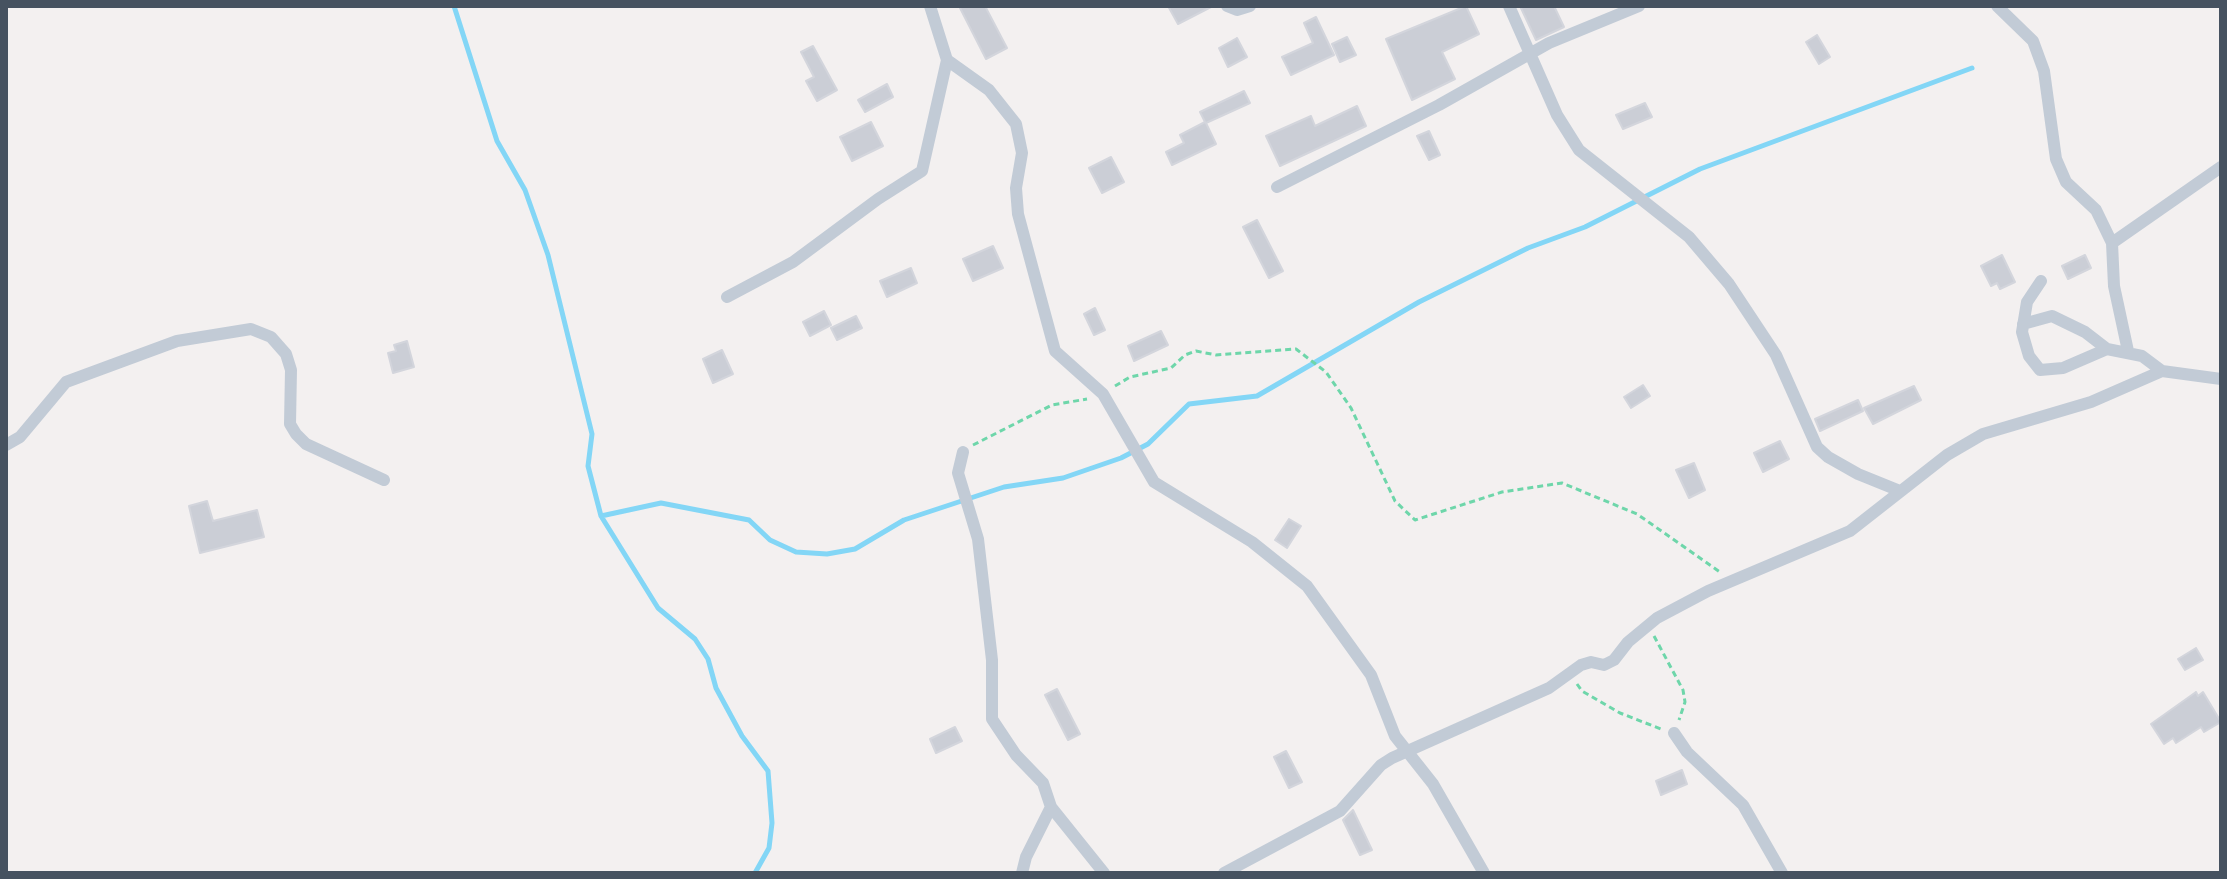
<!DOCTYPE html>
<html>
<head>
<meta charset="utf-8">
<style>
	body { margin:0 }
	#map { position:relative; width:2227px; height:879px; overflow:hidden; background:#f3f0f0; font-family:Overpass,sans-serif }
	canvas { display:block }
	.frame { position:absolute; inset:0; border:8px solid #465260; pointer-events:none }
</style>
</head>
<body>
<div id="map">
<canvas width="2227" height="879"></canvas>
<div class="frame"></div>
</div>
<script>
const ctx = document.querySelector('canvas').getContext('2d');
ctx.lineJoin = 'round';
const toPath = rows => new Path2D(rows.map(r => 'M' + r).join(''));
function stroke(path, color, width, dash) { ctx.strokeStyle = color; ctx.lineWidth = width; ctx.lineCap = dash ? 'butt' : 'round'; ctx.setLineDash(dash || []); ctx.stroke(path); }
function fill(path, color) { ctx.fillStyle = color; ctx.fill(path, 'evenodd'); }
stroke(toPath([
	[454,6,497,141,525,190,548,255,592,434,588,466,601,516,658,608,695,639,708,659,716,688,742,736,768,771,772,823,769,848,755,873],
	[601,516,661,503,749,520,770,540,796,552,827,554,855,549,904,520,1004,487,1063,478,1121,458,1148,444,1189,404,1257,396,1419,302,1528,248,1585,227,1700,169,1972,68]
]), '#83d6f6', 5);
const building = toPath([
	[959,6,985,6,1007,48,986,59,959,6],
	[1168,6,1213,6,1178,24,1168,6],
	[1466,6,1479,34,1442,52,1455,79,1412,100,1386,39,1466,6],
	[1520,6,1554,6,1564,27,1536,40,1520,6],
	[1316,17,1334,55,1291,75,1282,57,1313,43,1304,23,1316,17],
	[1817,35,1830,57,1819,64,1806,42,1817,35],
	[1347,37,1356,55,1340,62,1332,44,1347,37],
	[1237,38,1247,57,1228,67,1219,48,1237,38],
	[813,46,837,90,817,101,806,81,814,77,801,52,813,46],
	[887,84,893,97,865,112,858,100,887,84],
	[1244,91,1250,103,1206,123,1216,144,1172,165,1166,152,1184,143,1180,135,1205,122,1200,112,1244,91],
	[1645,103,1652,117,1623,129,1616,115,1645,103],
	[1357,106,1366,126,1280,166,1266,136,1311,116,1315,126,1357,106],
	[871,122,883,146,852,161,840,137,871,122],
	[1429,131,1440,155,1429,160,1417,136,1429,131],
	[1111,157,1124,182,1102,193,1089,168,1111,157],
	[1257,220,1283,271,1269,278,1243,227,1257,220],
	[993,246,1003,268,973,281,963,259,993,246],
	[2002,255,2015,282,2000,289,1997,283,1991,286,1981,266,2002,255],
	[2085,255,2091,268,2068,279,2062,266,2085,255],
	[911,268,917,283,887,297,880,281,911,268],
	[1095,308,1105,330,1094,335,1084,314,1095,308],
	[824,311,831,325,810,336,803,322,824,311],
	[856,316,862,328,837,340,831,328,856,316],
	[1161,331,1168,345,1134,361,1128,346,1161,331],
	[407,341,414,367,393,373,388,353,396,351,394,345,407,341],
	[722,350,733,374,713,383,703,359,722,350],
	[1643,385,1650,396,1631,408,1624,397,1643,385],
	[1914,386,1921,400,1873,424,1864,408,1914,386],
	[1858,400,1863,411,1820,431,1815,419,1858,400],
	[1780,441,1789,459,1763,472,1754,453,1780,441],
	[1694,463,1705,490,1689,498,1676,470,1694,463],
	[207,501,213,521,257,510,264,537,200,553,189,506,207,501],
	[1289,519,1301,526,1287,548,1275,540,1289,519],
	[2196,648,2203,660,2185,670,2178,659,2196,648],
	[1057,689,1080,734,1068,740,1045,695,1057,689],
	[2196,692,2198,696,2203,692,2221,722,2204,732,2201,727,2176,743,2173,738,2164,744,2151,724,2196,692],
	[955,727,962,741,936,753,930,739,955,727],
	[1286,751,1302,782,1289,788,1274,757,1286,751],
	[1682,770,1687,784,1661,795,1656,781,1682,770],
	[1353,810,1372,850,1360,855,1343,820,1353,810]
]);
fill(building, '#cbced6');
stroke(building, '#d3d5dc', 2);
stroke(toPath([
	[1115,386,1130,377,1171,368,1185,355,1196,351,1216,355,1296,349,1326,372,1351,408,1395,501,1415,520,1502,492,1562,483,1637,514,1720,572],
	[973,445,1052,405,1087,399],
	[1654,636,1683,690,1685,702,1679,720],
	[1577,684,1582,691,1620,713,1661,729]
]), '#6ed6aa', 3, [6, 4]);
stroke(toPath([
	[930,6,947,60,989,90,1016,124,1022,153,1016,188,1018,214,1055,351,1103,394,1154,482,1252,542,1307,586,1371,675,1395,736,1433,784,1484,873],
	[1227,6,1237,10,1250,6],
	[1509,6,1557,115,1579,150,1689,237,1729,284,1776,355,1817,447,1828,457,1858,474,1900,491],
	[1997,6,2033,41,2044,71,2056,159,2066,182,2096,210,2112,243,2114,286,2128,351],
	[1277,187,1439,105,1549,43,1639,6],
	[2112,243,2221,167],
	[2041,281,2027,302,2022,332,2029,356,2040,370,2063,368,2107,349],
	[727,297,793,262,878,199,922,171,947,60],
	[2023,324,2052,316,2085,332,2107,349,2142,356,2162,371],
	[6,445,20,437,66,382,177,341,251,329,271,337,286,354,291,370,290,424,296,434,306,444,384,480],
	[963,452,958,473,978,539,992,660,992,719,1016,755,1043,783,1051,807],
	[1674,733,1687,752,1743,805,1782,873],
	[1022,873,1026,857,1051,807,1104,873],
	[1224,873,1340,811,1381,765,1392,758,1549,688,1581,665,1591,662,1604,665,1614,660,1628,642,1657,618,1708,591,1850,531,1947,455,1983,434,2091,402,2162,371,2221,379]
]), '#c2cbd6', 12);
</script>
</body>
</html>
